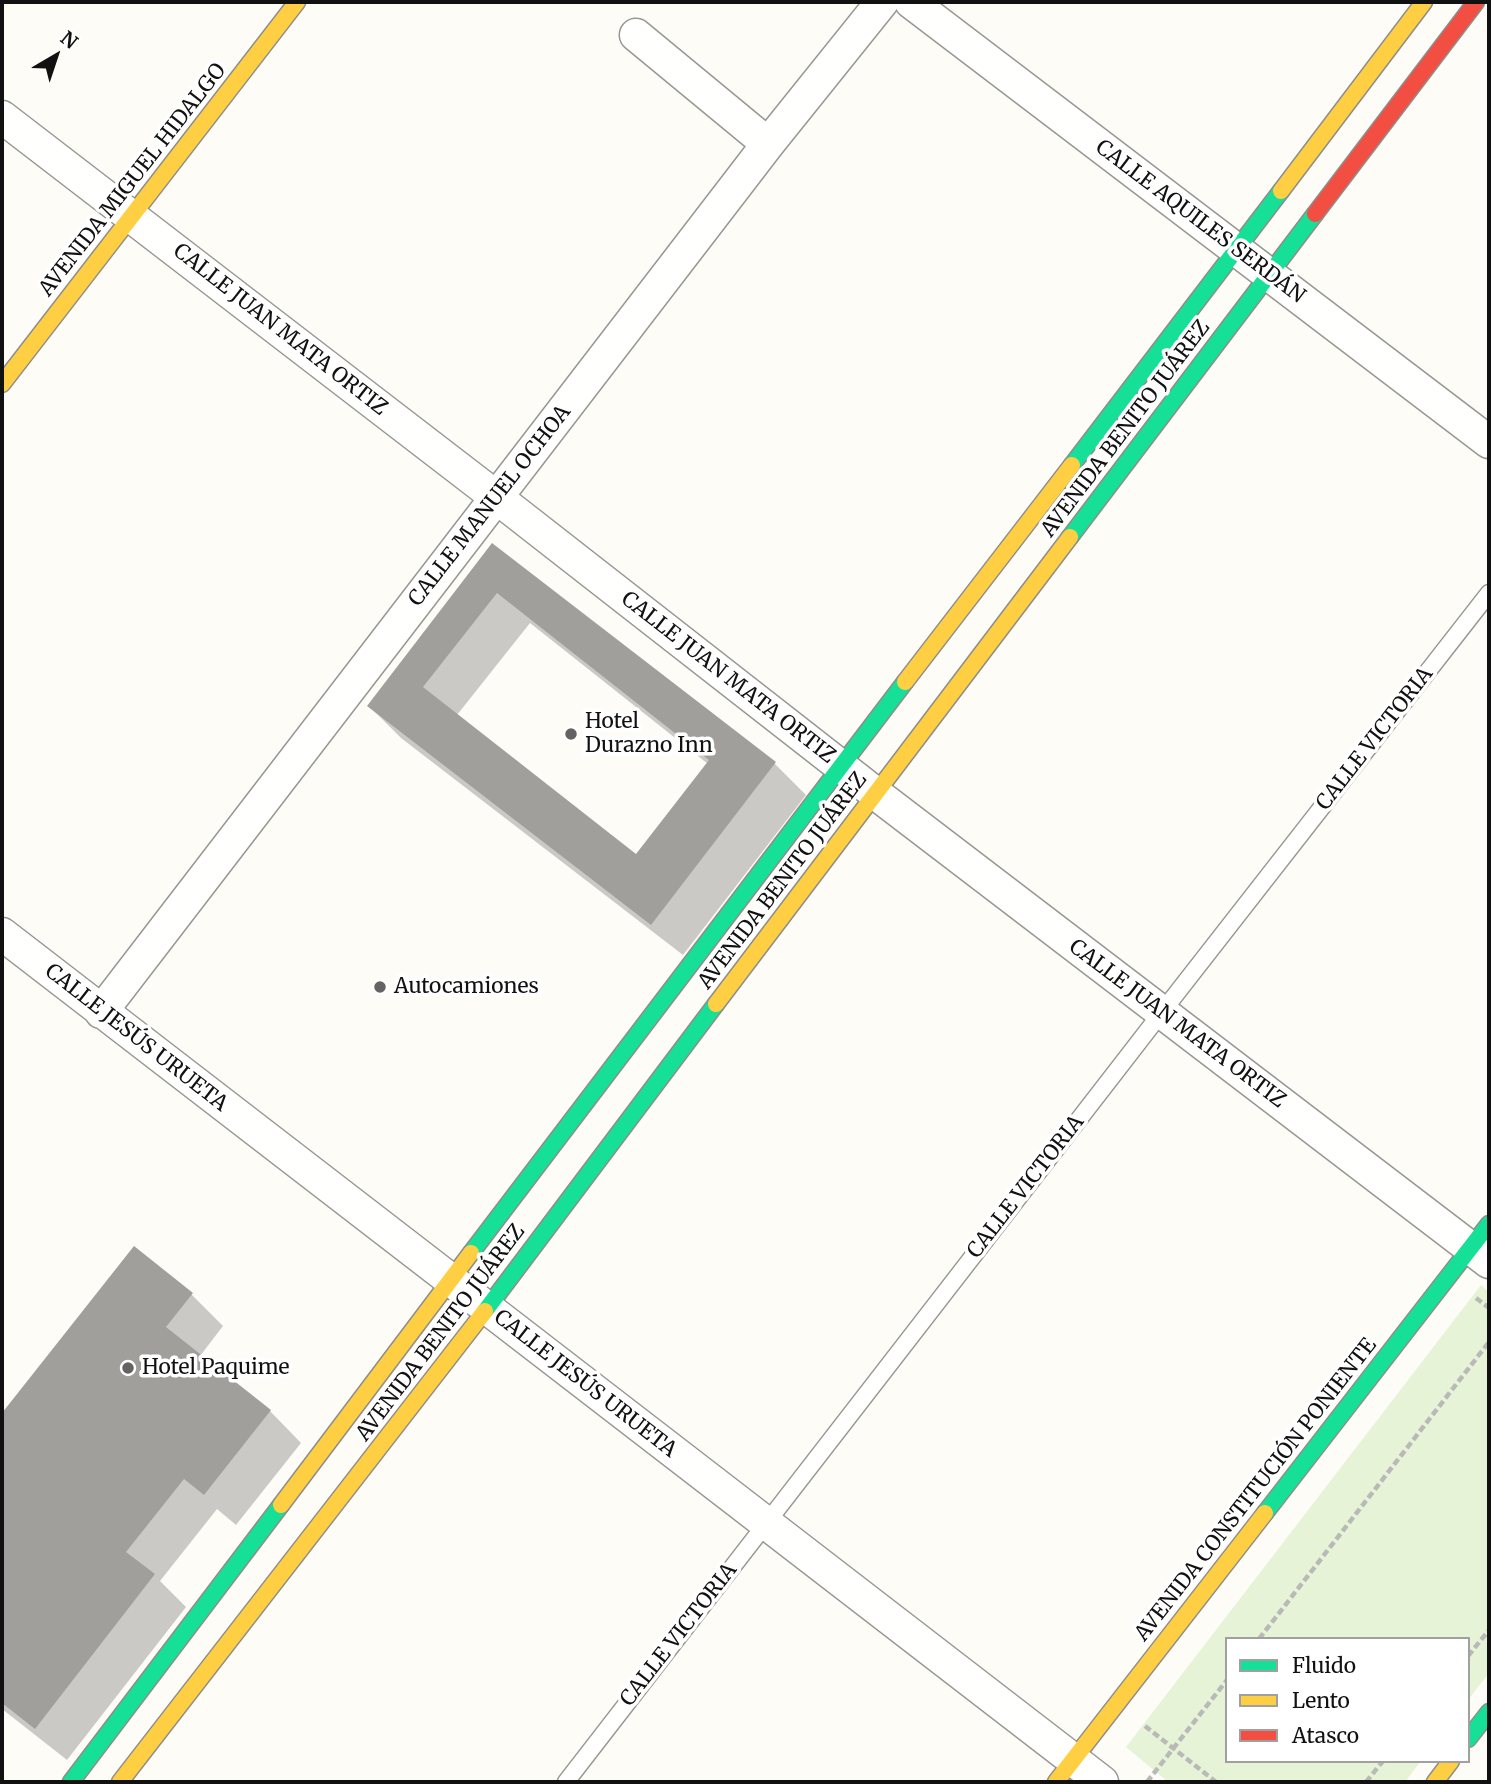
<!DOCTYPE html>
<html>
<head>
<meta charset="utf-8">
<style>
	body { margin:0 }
	#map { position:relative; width:1491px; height:1784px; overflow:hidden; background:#fdfcf7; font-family:Merriweather,serif }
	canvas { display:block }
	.frame { position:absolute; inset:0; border:4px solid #111; pointer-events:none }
	.legend { position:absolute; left:1225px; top:1637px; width:245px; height:126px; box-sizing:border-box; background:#fff; border:2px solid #a0a0a0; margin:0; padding:9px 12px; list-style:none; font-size:21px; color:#111 }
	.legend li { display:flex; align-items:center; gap:14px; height:35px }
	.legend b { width:35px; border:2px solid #a0a0a0 }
	.north { position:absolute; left:21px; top:21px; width:70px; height:70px; -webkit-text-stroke:5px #fff; paint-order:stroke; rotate:39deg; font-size:19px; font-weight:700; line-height:28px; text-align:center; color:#111 }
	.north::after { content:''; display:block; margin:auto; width:24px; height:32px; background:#111; clip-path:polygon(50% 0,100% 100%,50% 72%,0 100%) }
</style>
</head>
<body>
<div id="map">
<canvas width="1491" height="1784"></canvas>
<div class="frame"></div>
<ul class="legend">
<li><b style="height:9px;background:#16e098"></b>Fluido</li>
<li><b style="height:9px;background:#ffcf43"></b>Lento</li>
<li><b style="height:9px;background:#f24e42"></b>Atasco</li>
</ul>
<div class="north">N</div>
</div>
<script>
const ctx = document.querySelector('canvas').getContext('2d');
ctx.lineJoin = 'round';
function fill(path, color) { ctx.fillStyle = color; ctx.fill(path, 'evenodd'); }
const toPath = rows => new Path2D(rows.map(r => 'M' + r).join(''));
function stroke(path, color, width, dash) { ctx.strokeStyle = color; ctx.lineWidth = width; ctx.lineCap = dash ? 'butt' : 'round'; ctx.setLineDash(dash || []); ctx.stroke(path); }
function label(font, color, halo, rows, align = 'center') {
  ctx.font = font + ' Merriweather,serif'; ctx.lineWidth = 7; ctx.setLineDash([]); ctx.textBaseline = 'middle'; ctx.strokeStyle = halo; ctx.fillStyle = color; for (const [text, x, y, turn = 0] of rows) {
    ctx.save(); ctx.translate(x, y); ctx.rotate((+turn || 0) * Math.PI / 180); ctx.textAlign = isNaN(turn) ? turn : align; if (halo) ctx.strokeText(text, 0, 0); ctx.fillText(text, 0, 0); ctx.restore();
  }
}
fill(toPath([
	[1481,1285,1489,1292,1489,1673,1468,1700,1468,1639,1227,1639,1227,1761,1421,1761,1405,1782,1168,1782,1126,1747]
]), '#e7f3d7');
fill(toPath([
	[492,546,774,763,806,795,683,955,401,738,369,706],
	[530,623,708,764,636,856,457,715],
	[134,1249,191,1294,223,1326,200,1356,270,1411,301,1443,236,1525,217,1509,160,1581,186,1607,67,1760,2,1709,2,1416]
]), '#0003');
fill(toPath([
	[492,543,776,762,651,925,367,706],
	[497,593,709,760,636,854,423,687],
	[134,1246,193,1293,166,1327,271,1410,204,1495,184,1479,126,1552,155,1574,35,1729,2,1703,2,1413]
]), '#a19f9c');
const lane = toPath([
	[566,1782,1162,1012,1489,593]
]);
const street = toPath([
	[911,2,1489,442],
	[636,35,768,144],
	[2,117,496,497,875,793,1489,1262],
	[2,934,1102,1782],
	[101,1012,768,144,882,2]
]);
const fast = toPath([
	[1072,465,1281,191],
	[1070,537,1315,214],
	[471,1253,905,682],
	[485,1311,716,1004],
	[1265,1513,1489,1224],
	[1468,1739,1489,1712],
	[71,1782,281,1505]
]);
const slow = toPath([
	[1281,191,1424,2],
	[2,384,297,2],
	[905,682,1072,465],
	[716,1004,1070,537],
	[281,1505,471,1253],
	[120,1782,485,1311],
	[1056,1782,1265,1513],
	[1435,1782,1451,1761]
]);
const jam = toPath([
	[1315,214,1476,2]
]);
stroke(lane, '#979795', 19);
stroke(street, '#979795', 35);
stroke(fast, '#8e8d8b', 19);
stroke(slow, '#8e8d8b', 19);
stroke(jam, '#8e8d8b', 19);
stroke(toPath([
	[1476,1298,1489,1308],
	[1259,1639,1489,1342],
	[1468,1656,1489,1630],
	[1145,1726,1216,1782],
	[1147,1782,1227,1680],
	[1366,1782,1383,1761]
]), '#b9b9b8', 4.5, [7, 3.5]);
stroke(lane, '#fffffe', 16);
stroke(street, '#fffffe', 32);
stroke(fast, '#16e098', 16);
stroke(slow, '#ffcf43', 16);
stroke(jam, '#f24e42', 16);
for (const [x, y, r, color] of [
	[571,734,7,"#646362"],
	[380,987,7,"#646362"],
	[128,1368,7,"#646362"]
]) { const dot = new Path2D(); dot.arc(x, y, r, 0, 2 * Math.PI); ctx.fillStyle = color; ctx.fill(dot); stroke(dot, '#fff', 2.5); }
label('21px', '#111', '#fff', [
	["AVENIDA MIGUEL HIDALGO",133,180,-52],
	["CALLE AQUILES SERDÁN",1200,222,37],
	["CALLE JUAN MATA ORTIZ",280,330,38],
	["AVENIDA BENITO JUÁREZ",1126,429,-53],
	["CALLE MANUEL OCHOA",490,506,-52],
	["CALLE JUAN MATA ORTIZ",728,678,38],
	["CALLE VICTORIA",1375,739,-52],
	["AVENIDA BENITO JUÁREZ",783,881,-53],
	["CALLE JUAN MATA ORTIZ",1177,1024,37],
	["CALLE JESÚS URUETA",136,1038,38],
	["CALLE VICTORIA",1026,1187,-52],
	["AVENIDA BENITO JUÁREZ",441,1333,-53],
	["CALLE JESÚS URUETA",585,1384,38],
	["AVENIDA CONSTITUCIÓN PONIENTE",1256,1490,-52],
	["CALLE VICTORIA",679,1635,-52]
]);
label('21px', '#111', '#fff', [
	["Hotel",585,722],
	["Durazno Inn",585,746],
	["Autocamiones",394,987],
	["Hotel Paquime",142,1368]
], 'left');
</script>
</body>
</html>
